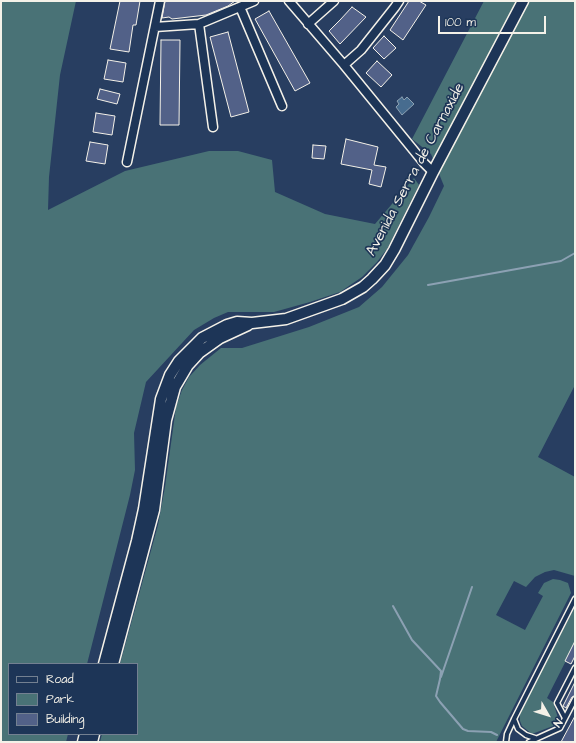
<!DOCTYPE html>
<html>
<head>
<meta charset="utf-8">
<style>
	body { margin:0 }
	#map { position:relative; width:576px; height:743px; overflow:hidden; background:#283e61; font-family:"Architects Daughter",sans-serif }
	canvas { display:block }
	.frame { position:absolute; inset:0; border:2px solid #f4f1e8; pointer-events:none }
	.legend { position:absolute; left:8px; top:663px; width:130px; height:72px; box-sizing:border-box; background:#1d3557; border:1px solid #738091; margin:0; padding:5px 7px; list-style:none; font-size:12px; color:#f4f1e8 }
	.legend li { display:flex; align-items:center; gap:8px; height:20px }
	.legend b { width:20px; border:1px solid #738091 }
	.north { position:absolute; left:528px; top:695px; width:40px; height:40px; -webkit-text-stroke:3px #1d3557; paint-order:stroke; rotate:129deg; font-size:11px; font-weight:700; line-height:16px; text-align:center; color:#f4f1e8 }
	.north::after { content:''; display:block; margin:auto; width:14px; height:18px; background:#f4f1e8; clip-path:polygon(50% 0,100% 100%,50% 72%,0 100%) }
	.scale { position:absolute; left:438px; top:16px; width:108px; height:18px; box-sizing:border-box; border:2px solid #f4f1e8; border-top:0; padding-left:5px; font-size:12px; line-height:14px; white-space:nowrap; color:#f4f1e8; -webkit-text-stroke:3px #1d3557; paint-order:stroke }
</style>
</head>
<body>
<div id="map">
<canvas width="576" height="743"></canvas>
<div class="frame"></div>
<ul class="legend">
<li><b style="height:5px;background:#1d3557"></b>Road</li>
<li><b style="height:11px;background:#497276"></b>Park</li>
<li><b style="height:11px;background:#526188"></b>Building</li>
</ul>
<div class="north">N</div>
<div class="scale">100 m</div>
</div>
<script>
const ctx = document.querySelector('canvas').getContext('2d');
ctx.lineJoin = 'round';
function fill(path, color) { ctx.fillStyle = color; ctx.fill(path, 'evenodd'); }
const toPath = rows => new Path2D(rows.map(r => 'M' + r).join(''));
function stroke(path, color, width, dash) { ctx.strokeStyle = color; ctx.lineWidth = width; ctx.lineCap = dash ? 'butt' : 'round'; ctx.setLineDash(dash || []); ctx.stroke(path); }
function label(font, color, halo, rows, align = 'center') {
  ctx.font = font + ' "Architects Daughter",sans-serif'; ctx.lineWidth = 3.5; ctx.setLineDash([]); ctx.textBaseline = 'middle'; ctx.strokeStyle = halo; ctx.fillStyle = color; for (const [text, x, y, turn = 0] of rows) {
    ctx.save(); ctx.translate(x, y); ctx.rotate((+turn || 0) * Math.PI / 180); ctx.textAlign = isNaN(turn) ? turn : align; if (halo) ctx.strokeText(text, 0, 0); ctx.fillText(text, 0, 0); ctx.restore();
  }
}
fill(toPath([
	[1,1,76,1,60,75,49,177,48,210,125,171,209,151,238,151,272,160,275,192,325,214,375,224,414,178,419,185,387,249,377,262,362,277,340,292,310,302,274,312,228,312,214,318,194,330,146,382,134,433,135,470,130,495,87,664,9,664,9,734,68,734,66,742,1,742],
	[484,1,575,1,575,385,538,457,575,477,575,576,554,570,545,572,535,577,526,587,514,581,496,615,525,630,543,596,538,593,544,583,553,579,560,580,568,583,571,593,496,742,100,742,102,734,137,734,137,664,120,664,158,525,165,487,176,407,182,390,189,377,200,365,221,348,242,348,309,327,359,307,382,287,408,255,429,217,444,186,431,154,412,139],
	[575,607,575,643,547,698,553,702,558,718,553,726,532,734,522,726,520,721,520,712]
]), '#497276');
const water = toPath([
	[402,97,404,100,407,97,414,104,402,115,396,107,399,104,397,101,402,97]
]);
fill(water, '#476c8f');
stroke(water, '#8ca1b3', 1);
stroke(toPath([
	[428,285,561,261,575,253],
	[393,606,412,640,441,671,440,679,436,696,440,702,463,729,468,731,491,732,497,735],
	[441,677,472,587]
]), '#8ca1b3', 2);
const building = toPath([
	[120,1,140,1,136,25,133,25,129,52,110,49,120,1],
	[165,1,235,1,228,6,206,15,172,19,169,17,162,18,165,1],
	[409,1,419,1,426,5,403,40,390,30,409,1],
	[352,7,366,17,340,44,329,31,340,20,352,7],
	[269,11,310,83,295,91,255,19,269,11],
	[228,32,249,112,231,117,210,37,228,32],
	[384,36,396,48,384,59,373,48,384,36],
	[161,40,180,40,179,125,160,125,161,40],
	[108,60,126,63,123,82,104,79,108,60],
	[377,61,392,75,381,87,366,73,377,61],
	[100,89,120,94,117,104,97,99,100,89],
	[96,113,115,116,112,135,93,132,96,113],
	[346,139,378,147,374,165,386,167,381,187,369,184,372,170,341,164,346,139],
	[90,142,108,145,105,164,86,161,90,142],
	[313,145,326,146,324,159,312,158,313,145],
	[575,641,575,656,571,664,565,661,575,641],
	[575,682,575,696,572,697,566,708,563,706,575,682],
	[575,716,575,742,561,742,575,716]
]);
fill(building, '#526188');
stroke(building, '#f4f1e8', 1);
const service = toPath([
	[565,718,557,703,575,668],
	[514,719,518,729,526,735,535,738],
	[506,742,507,734,514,719,575,599],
	[529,742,560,728,575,699]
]);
const minor = toPath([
	[289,1,344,65,424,163,433,172],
	[240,7,282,106],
	[199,24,213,127],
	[308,24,334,1],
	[155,27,199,24,254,1],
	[344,65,361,50,395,7,399,1],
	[127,162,160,1]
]);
const tertiary = toPath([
	[104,664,137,541,144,509,161,399,170,375,179,361,202,338,227,325,237,322,252,323,286,319,342,299,363,287,372,279,385,265,394,250,433,172,523,1],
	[113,664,154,510,166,420,175,387,188,365,199,353,220,338,248,325],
	[83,742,85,734],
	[92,742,94,734]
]);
stroke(service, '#f4f1e8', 7);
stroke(minor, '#f4f1e8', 11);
stroke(tertiary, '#f4f1e8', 13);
stroke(service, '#1d3557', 4);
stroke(minor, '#1d3557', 8);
stroke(tertiary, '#1d3557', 10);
label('15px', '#f4f1e8', '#1d3557', [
	["Avenida Serra de Carnaxide",416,170,-62]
]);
</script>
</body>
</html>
